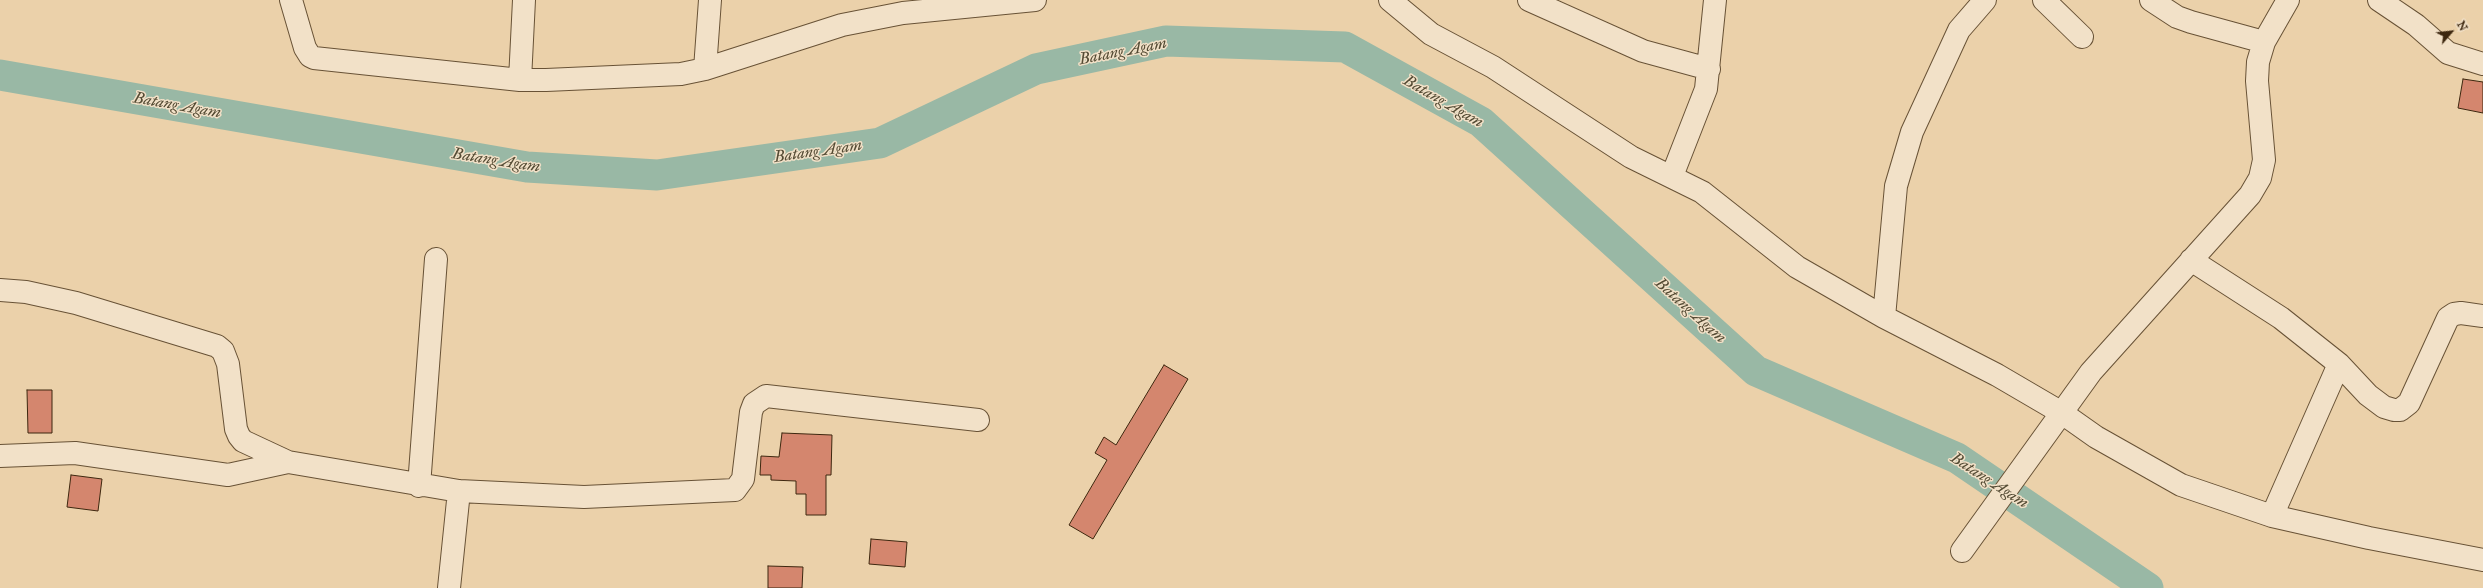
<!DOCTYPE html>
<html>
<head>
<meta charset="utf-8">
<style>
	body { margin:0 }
	#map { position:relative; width:2483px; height:588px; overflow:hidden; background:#ebd1aa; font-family:"IM FELL Great Primer",serif }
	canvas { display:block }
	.north { position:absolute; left:2431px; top:12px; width:40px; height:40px; -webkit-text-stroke:3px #f2e1c8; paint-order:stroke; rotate:62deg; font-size:11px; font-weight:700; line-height:16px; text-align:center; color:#3d270f }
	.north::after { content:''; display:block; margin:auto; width:14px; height:18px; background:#3d270f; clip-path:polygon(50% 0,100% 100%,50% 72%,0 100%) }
</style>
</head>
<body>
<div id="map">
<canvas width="2483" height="588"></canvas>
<div class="north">N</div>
</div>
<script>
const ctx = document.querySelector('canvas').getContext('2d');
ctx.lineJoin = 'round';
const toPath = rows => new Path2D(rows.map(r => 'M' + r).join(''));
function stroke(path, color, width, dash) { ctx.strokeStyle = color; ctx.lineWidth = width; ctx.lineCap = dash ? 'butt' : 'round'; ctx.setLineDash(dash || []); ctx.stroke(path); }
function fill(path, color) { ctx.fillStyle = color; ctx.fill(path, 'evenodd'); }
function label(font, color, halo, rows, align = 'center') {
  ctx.font = font + ' "IM FELL Great Primer",serif'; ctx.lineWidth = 3; ctx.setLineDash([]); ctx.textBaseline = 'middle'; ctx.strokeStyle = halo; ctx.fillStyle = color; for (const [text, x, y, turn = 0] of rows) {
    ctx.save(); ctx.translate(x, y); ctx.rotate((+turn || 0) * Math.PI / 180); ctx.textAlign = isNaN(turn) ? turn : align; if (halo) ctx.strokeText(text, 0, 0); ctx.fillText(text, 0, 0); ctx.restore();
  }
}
stroke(toPath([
	[0,75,527,167,657,175,880,143,1036,69,1166,41,1345,47,1481,122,1756,371,1957,458,2148,588]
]), '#99b8a5', 31);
const building = toPath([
	[2463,79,2483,82,2483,113,2458,108,2463,79],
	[1164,365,1188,379,1093,539,1069,525,1107,460,1095,453,1104,437,1116,445,1164,365],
	[27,390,52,390,52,433,28,433,27,390],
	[782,433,832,435,831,475,826,475,826,515,806,515,806,494,796,494,796,481,771,480,771,475,760,475,761,456,779,457,782,433],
	[71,475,102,479,98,511,67,507,71,475],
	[871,539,907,542,905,567,869,564,871,539],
	[768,566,803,567,802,588,768,588,768,566]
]);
fill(building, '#d4866e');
stroke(building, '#3d270f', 1);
const minor = toPath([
	[291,0,305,48,310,56,314,58,520,80,546,80,681,74,705,69,842,25,903,13,1035,0],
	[1390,0,1431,34,1493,67,1631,157,1702,192,1797,267,1884,317,1997,375,2062,413,2096,437,2181,485,2272,516,2369,538,2483,560],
	[1529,0,1643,51,1709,69],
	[2044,0,2082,37],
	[2151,0,2177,17,2191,22,2264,42],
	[2379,0,2416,25,2448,53,2483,64],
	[705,69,710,0],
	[520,80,524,0],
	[1672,176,1706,89,1715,0],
	[2191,260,2281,318,2339,364,2368,395,2384,407,2394,410,2400,410,2409,403,2448,318,2454,314,2461,313,2483,316],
	[0,290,26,292,76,303,217,346,223,351,228,364,236,429,239,436,243,441,288,462,459,491,584,497,735,490,743,479,751,412,754,404,766,396,978,420],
	[1884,317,1896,186,1912,132,1959,30,1985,0],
	[0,456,75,453,228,475,288,462],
	[419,486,436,259],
	[2272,516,2339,364],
	[1962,551,2091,372,2250,195,2260,178,2264,160,2257,81,2258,62,2264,42,2288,0],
	[449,588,459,491]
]);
stroke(minor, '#685236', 24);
stroke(minor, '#f2e1c8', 22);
label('italic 16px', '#544b34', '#f2e1c8', [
	["Batang Agam",1123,52,-11],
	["Batang Agam",1443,102,30],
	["Batang Agam",177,106,10],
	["Batang Agam",818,152,-8],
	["Batang Agam",496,161,9],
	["Batang Agam",1690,311,42],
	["Batang Agam",1989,481,33]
]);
</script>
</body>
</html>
